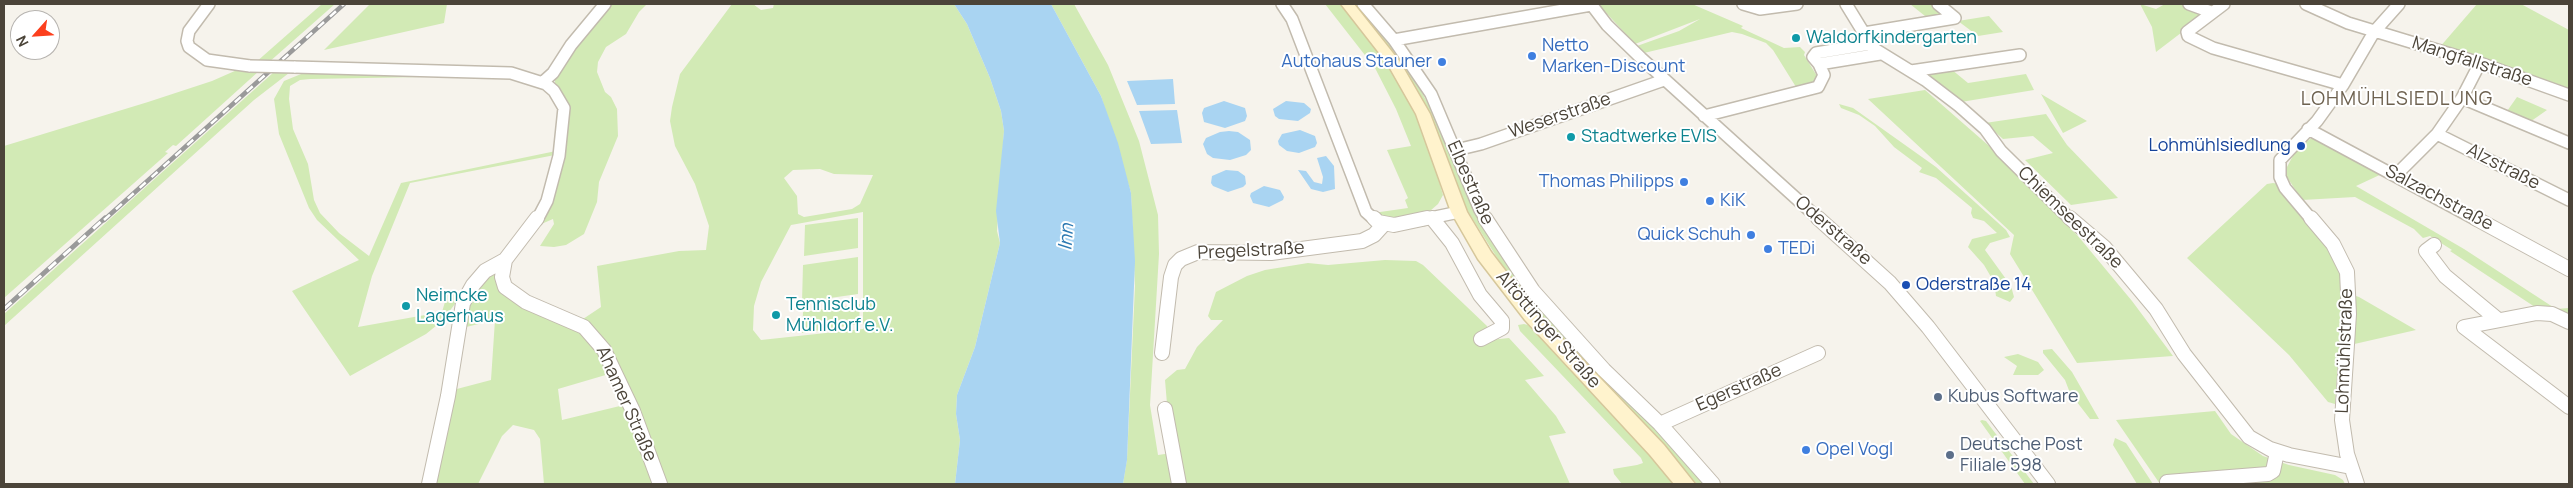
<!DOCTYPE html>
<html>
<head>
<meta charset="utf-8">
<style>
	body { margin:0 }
	#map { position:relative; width:2573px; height:488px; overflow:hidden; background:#f6f3ec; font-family:Manrope,sans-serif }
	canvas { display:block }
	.frame { position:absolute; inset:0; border:5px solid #4b4439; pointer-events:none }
	.north { position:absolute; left:10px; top:10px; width:50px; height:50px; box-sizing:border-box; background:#fff; border:1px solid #b7b4b0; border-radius:50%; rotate:244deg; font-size:14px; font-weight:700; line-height:20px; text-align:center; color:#4b4439 }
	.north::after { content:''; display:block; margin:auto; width:18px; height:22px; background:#fc3f1d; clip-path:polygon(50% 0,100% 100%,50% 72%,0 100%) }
</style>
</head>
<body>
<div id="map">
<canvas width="2573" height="488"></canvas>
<div class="frame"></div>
<div class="north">N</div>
</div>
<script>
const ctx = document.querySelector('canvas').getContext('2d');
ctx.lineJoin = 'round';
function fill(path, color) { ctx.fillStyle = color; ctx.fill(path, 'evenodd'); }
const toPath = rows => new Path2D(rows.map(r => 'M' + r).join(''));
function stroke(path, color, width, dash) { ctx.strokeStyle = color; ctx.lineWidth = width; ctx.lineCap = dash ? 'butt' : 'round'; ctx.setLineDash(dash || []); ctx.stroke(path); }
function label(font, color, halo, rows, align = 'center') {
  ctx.font = font + ' Manrope,sans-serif'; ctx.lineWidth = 4; ctx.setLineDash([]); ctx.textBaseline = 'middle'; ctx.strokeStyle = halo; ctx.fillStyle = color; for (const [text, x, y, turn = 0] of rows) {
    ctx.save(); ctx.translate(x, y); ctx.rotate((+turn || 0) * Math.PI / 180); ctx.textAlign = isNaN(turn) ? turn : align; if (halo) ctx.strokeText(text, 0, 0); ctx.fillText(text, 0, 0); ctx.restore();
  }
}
fill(toPath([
	[322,4,335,4,268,63,255,63],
	[370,4,447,4,444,23,324,50],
	[647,4,639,12,626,34,606,47,598,62,597,72,605,92,611,97,617,109,618,136,599,182,597,202,584,234,566,245,554,247,540,246,554,224,553,219,539,225,549,205,563,96,555,84,555,75,608,5],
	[732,4,753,4,761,10,773,8,774,4,954,4,967,24,990,78,1001,111,1004,131,997,231,1000,243,975,347,957,395,956,414,960,440,955,484,666,484,660,467,580,321,601,307,597,266,679,251,706,250,709,226,695,184,675,146,670,121,672,107,680,74],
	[820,169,834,174,873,175,860,204,852,209,804,217,798,214,797,196,784,178,793,170],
	[863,212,863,329,761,340,753,330,754,306,761,282,791,225],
	[1051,4,1074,4,1108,65,1139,141,1158,215,1159,254,1150,405,1158,455,1172,453,1176,484,1123,484,1127,459,1135,286,1131,193,1101,96],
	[1325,4,1342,4,1380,50,1413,104,1426,136,1443,195,1438,204,1430,211,1393,221,1373,213,1408,208,1405,200,1408,198,1387,150,1411,146,1396,109,1375,68],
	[1352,4,1358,4,1391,44,1414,78,1440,126,1466,194,1480,221,1520,283,1551,322,1651,424,1704,484,1697,484,1647,427,1560,341,1518,291,1467,210,1438,135,1413,85,1386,45],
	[1598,4,1692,4,1743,26,1741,28,1784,48,1800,47,1805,52,1804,55,1817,76,1814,83,1796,87,1773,50,1766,43,1742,34,1732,32,1644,53,1637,46,1679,31,1700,19,1635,44],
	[1910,4,1935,4,1951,17,1930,20],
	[2140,4,2156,9,2165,4,2186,4,2204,12,2194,23,2156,52,2152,27],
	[2477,4,2521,4,2569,30,2569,88,2567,92,2439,48],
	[1989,16,2003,32,1978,36,1958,21],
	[1951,69,1968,83,2026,74,2034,90,1961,102,1923,74],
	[237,70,259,71,176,146,173,145,165,152,168,153,4,298,4,146,148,102,212,81],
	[274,72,289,73,254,100,4,326,4,314],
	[306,72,479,76,310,79,300,80,290,86,289,99,293,129,308,164,314,200,320,213,339,233,369,256,401,183,556,151,555,155,410,183,372,276,358,327,442,312,447,295,464,292,442,321,426,334,350,376,292,291,359,260,317,220,309,208,279,134,274,99,284,81],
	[1925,90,1988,145,2078,236,2132,301,2173,356,2077,363,2010,254,2014,235,1868,99],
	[2041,94,2087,121,2063,133],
	[2517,97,2547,110,2527,124,2505,114],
	[1839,104,1853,108,1936,167,2006,230,2010,237,1990,243,1985,250,2011,286,2014,297,2010,302,1996,296,1994,282,1984,265,1968,247,1972,239,1997,233,1984,221,1973,218,1971,213,1972,208,1936,178,1919,172,1922,168,1894,147,1875,126,1859,115,1841,108],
	[2046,114,2067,145,2118,198,2071,205,2025,160,2053,153,2033,136,2003,139,1985,123],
	[2314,136,2386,172,2356,186,2464,249,2556,309,2569,308,2569,314,2560,314,2538,309,2450,251,2452,250,2430,236,2423,238,2414,229,2355,197,2302,200,2287,177,2287,167,2296,150],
	[2273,183,2279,184,2331,246,2344,280,2335,404,2328,402,2289,355,2187,258,2267,184],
	[858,218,858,248,804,256,805,225],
	[858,257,858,294,802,302,803,265],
	[1385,260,1416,261,1423,265,1487,326,1490,340,1509,338,1544,376,1525,380,1556,416,1566,433,1549,436,1570,484,1182,484,1168,416,1165,380,1177,370,1185,369,1197,347,1223,320,1211,320,1208,316,1216,292,1247,276,1265,270,1308,263,1328,265],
	[496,269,496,283,499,288,592,340,609,374,558,389,562,420,624,405,654,484,544,484,540,439,534,430,513,425,502,436,478,484,433,484,453,390,491,380,495,320,462,328,467,301],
	[2353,295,2359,297,2416,330,2350,345],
	[860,304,859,324,802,333,803,312],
	[1524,324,1528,325,1590,388,1677,484,1622,484,1614,474,1613,469,1637,465,1643,463,1641,458,1520,331,1518,325],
	[2052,349,2072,372,2099,419,2090,419,2070,393,2065,380,2043,353,2043,350],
	[2018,354,2038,362,2044,370,2038,375,2013,375,2017,366,2004,357],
	[2215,411,2231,434,2263,456,2289,465,2335,475,2343,480,2345,484,2160,484,2116,420],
	[1982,420,1986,421,2034,484,2025,484,1980,421],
	[2115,438,2126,443,2153,484,2137,484,2113,445]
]), '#d2eab5');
fill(toPath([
	[954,4,1051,4,1101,96,1118,143,1131,193,1135,261,1127,460,1123,484,955,484,960,440,956,414,957,395,975,347,1000,243,996,211,1004,131,1001,111,990,78,967,24],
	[1173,79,1175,104,1137,105,1127,81],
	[1224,101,1245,108,1247,116,1245,121,1225,128,1204,122,1202,113,1204,108],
	[1286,101,1304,103,1311,109,1310,113,1298,121,1279,119,1275,116,1273,109],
	[1177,110,1182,143,1151,144,1139,111],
	[1300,130,1315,136,1317,143,1315,147,1299,153,1287,151,1279,145,1278,141,1282,134],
	[1229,131,1238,132,1250,140,1251,150,1246,155,1230,160,1213,158,1207,154,1203,144,1206,138,1220,132],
	[1326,156,1334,166,1335,189,1323,192,1311,189,1298,170,1306,171,1314,182,1322,184,1323,177,1317,158],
	[1226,170,1238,171,1245,176,1246,184,1243,187,1228,192,1213,186,1211,183,1212,176],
	[1264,186,1280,190,1284,197,1283,200,1269,207,1253,203,1250,196,1251,193]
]), '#a9d4f2');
const streetFar1 = toPath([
	[209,4,189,31,187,41,189,47,207,60,250,66],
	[1282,4,1292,19,1366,212,1375,220],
	[1363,4,1394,40,1431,94,1480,210,1486,220],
	[1591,4,1607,25,1641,58,1820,220],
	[1743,4,1760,9,1797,4],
	[1846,4,1873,48,1925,80,1959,106,1985,129,2001,151,2071,220],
	[2189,4,2211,12],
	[2224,4,2187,32,2188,36,2213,48,2343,85],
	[2306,4,2348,23,2480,63,2569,95],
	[1864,33,1955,18,1938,4],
	[1394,40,1591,5],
	[1870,44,1816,53,1813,57,1819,64,1880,54],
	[294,67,511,73,546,84,554,91,564,108,559,156,547,201,537,220],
	[1911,71,2020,55],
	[543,82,553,73,571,45,605,4],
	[2462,98,2569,143],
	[1704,116,1818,87,1824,75,1819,64],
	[2308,129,2477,220],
	[2437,134,2569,200],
	[1456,150,1481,144,1664,80],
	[2396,175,2437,134,2462,98,2480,63],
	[1432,218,1433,220],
	[1421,220,1459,212],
	[2312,220,2285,188,2280,177,2280,160,2317,121,2343,85,2374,32,2399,4]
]);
const street = toPath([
	[1374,218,1378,222,1394,225,1427,218],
	[1432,218,1452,243,1480,295,1502,321,1502,328,1481,339],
	[1485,218,1533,291,1604,370,1660,424,1713,484],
	[1818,218,1890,283,1928,327,2048,484],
	[2070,218,2104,247,2156,309,2184,354,2249,437,2270,449,2289,455,2351,467],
	[2311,218,2333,244,2347,272,2349,314,2342,420,2347,454,2357,484],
	[2475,218,2569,269],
	[2434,245,2426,251,2445,276,2497,319],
	[505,260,502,277,505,287,526,302,584,327,604,350,633,411,660,484],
	[2569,322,2552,314,2537,313,2464,327,2569,407],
	[1162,353,1171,277,1175,265,1181,259,1198,252,1271,253,1362,241,1374,235,1384,224],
	[1165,409,1179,484],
	[1660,424,1818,353],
	[2167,482,2268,474,2273,471,2277,452],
	[429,484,448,396,463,303,473,285,485,271,505,260,537,218]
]);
const secondary = toPath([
	[1341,4,1354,4,1400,62,1430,114,1467,212,1491,252,1537,312,1664,445,1695,484,1674,484,1650,455,1525,320,1478,259,1451,212,1416,114,1387,63,1341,4]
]);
stroke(streetFar1, '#c2bbae', 14);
stroke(street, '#c2bbae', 16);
stroke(secondary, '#d6c79b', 3);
stroke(streetFar1, '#fff', 11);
stroke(street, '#fff', 14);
fill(secondary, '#fff3cd');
const railFar1 = toPath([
	[104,220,344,4]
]);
const rail = toPath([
	[4,309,105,218]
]);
stroke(railFar1, '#9a9a9a', 4.5);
stroke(rail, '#9a9a9a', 5);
stroke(railFar1, '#fff', 2.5, [8]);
stroke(rail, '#fff', 3, [10]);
const streetBridge = toPath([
	[250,66,294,67]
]);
stroke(streetBridge, '#c2bbae', 14, []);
stroke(streetBridge, '#fff', 11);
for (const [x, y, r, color] of [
	[1796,38,5,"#0f9aa8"],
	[1532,56,5,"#3f7fe0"],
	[1442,62,5,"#3f7fe0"],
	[1571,137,5,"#0f9aa8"],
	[2301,146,5,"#1a4fb4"],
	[1684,182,5,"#3f7fe0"],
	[1710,201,5,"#3f7fe0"],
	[1751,235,5,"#3f7fe0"],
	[1768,249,5,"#3f7fe0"],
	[1906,285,5,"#1a4fb4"],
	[406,306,5,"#0f9aa8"],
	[776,315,5,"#0f9aa8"],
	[1938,397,5,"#5c6f8a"],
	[1806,450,5,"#3f7fe0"],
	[1950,455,5,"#5c6f8a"]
]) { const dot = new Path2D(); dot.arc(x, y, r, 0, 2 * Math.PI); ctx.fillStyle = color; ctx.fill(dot); stroke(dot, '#fff', 2); }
label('18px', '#0d838f', '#fff', [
	["Waldorfkindergarten",1806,38],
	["Stadtwerke EVIS",1581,137],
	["Neimcke",416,296],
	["Lagerhaus",416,317],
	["Tennisclub",786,305],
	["Mühldorf e.V.",786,326]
], 'left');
label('18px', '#366cbe', '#fff', [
	["Netto",1542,46],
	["Marken-Discount",1542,67],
	["Autohaus Stauner",1432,62,"right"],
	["Thomas Philipps",1674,182,"right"],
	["KiK",1720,201],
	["Quick Schuh",1741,235,"right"],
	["TEDi",1778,249],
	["Opel Vogl",1816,450]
], 'left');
label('18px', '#4b4439', '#fff', [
	["Mangfallstraße",2472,62,18],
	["Weserstraße",1560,116,-19],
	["Alzstraße",2503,167,27],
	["Elbestraße",1470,183,66],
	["Salzachstraße",2439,198,28],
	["Chiemseestraße",2070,218,44],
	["Oderstraße",1833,231,41],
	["Pregelstraße",1251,251,-3],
	["Altöttinger Straße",1548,330,49],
	["Lohmühlstraße",2345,351,-88],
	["Egerstraße",1739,388,-24],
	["Ahamer Straße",626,404,66]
]);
label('18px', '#164399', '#fff', [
	["Lohmühlsiedlung",2291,146],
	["Oderstraße 14",1916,285,"left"]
], 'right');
label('18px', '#4e5e75', '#fff', [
	["Kubus Software",1948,397],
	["Deutsche Post",1960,445],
	["Filiale 598",1960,466]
], 'left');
ctx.letterSpacing = '1px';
label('19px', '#6e6250', '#fff', [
	["LOHMÜHLSIEDLUNG",2397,100]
]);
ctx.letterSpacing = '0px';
label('italic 19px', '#2e7ab2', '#fff', [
	["Inn",1067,237,-86]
]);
</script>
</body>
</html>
